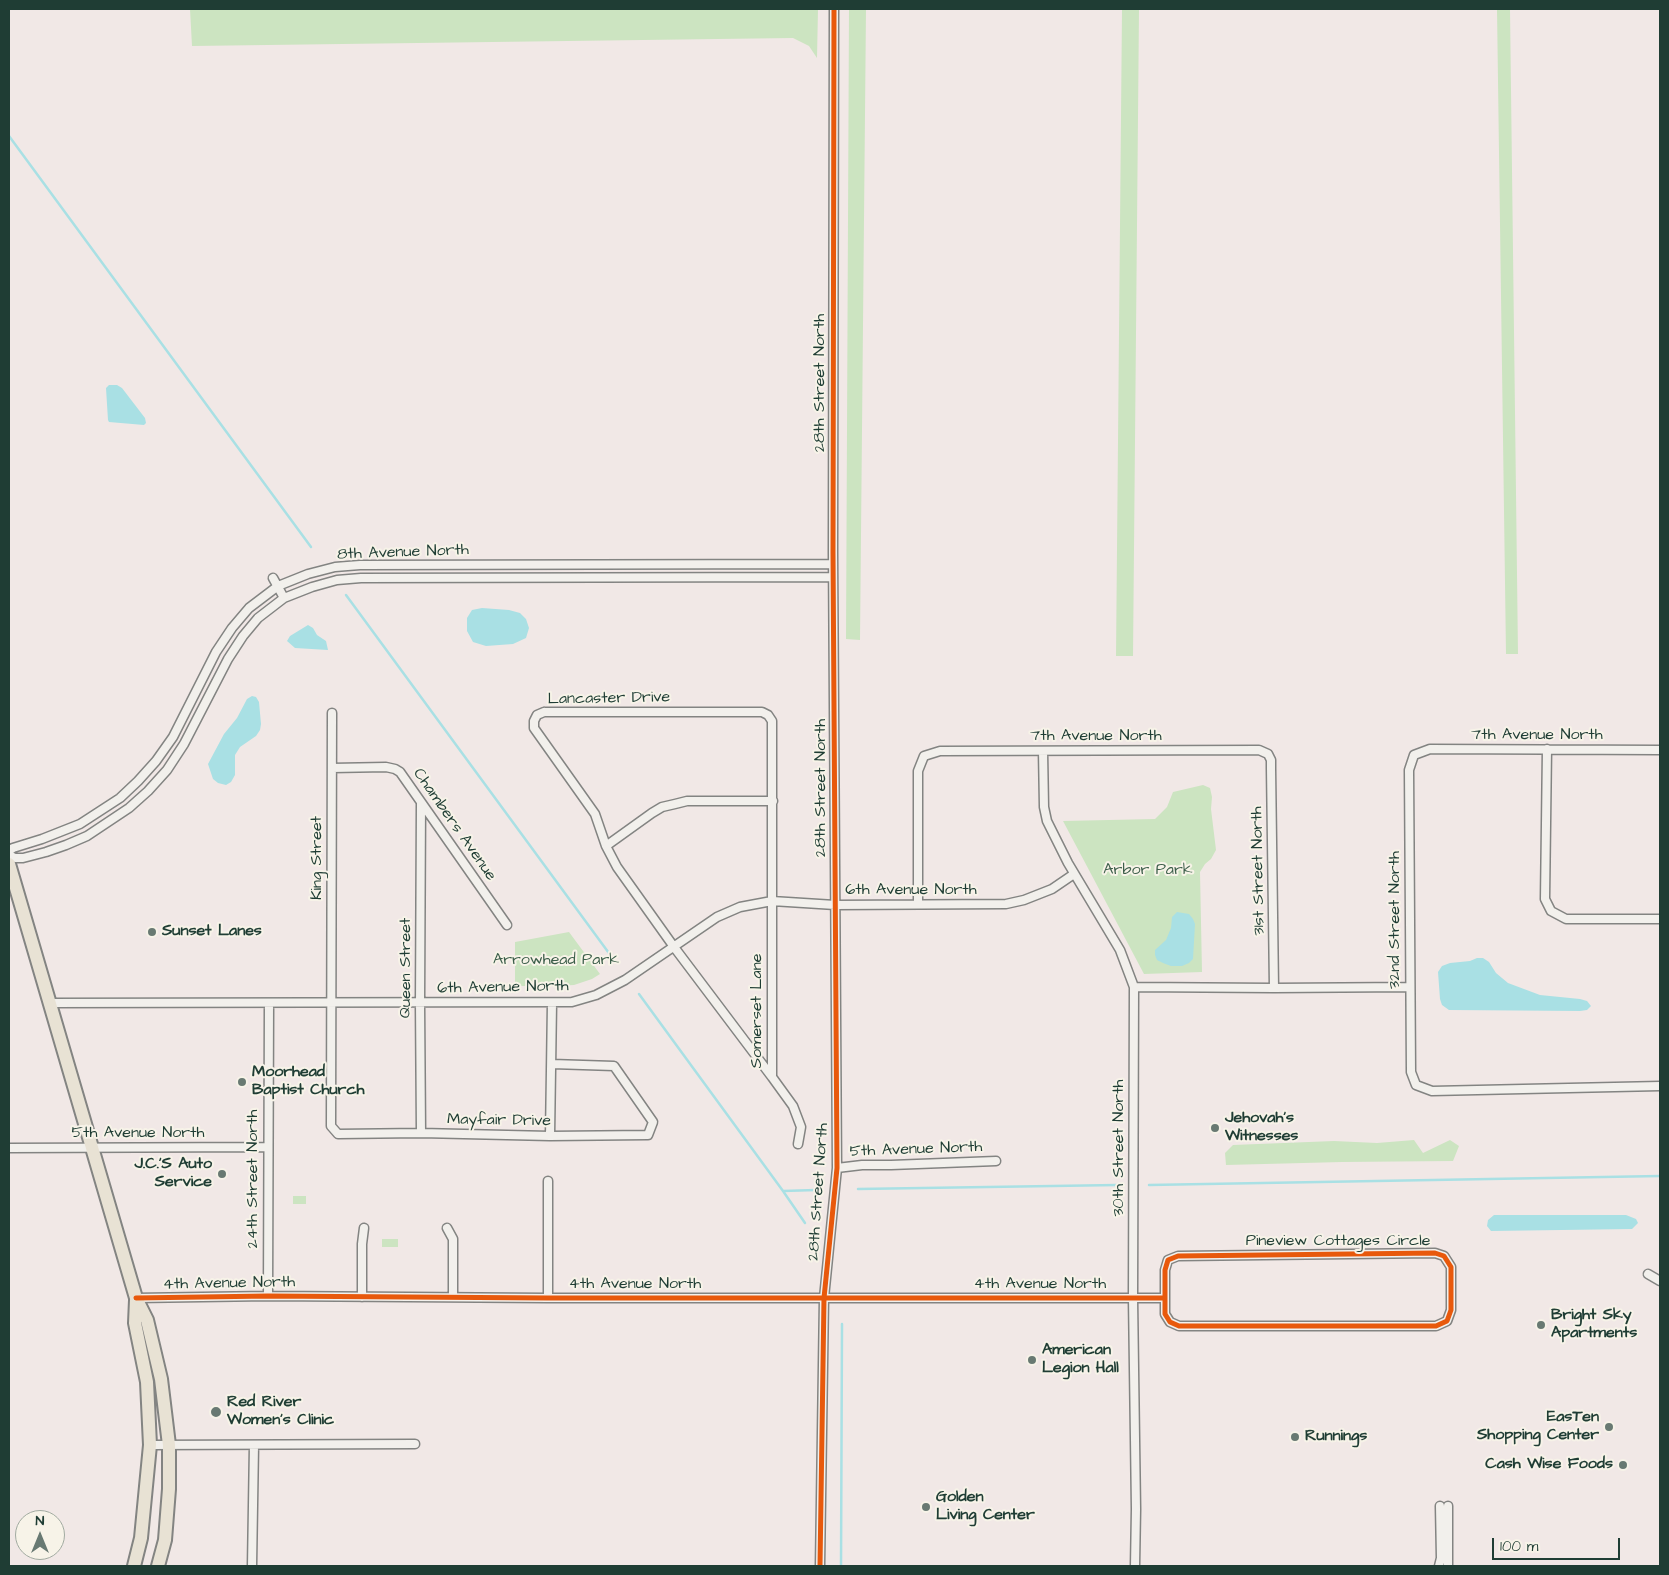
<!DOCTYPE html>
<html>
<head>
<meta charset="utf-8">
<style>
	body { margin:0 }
	#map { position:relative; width:1669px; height:1575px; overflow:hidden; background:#f1e8e6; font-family:"Architects Daughter",sans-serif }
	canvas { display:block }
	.frame { position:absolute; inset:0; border:10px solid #1f3d34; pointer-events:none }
	.north { position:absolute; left:15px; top:1510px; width:50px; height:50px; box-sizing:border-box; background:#f7f3e8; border:1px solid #a1aaa0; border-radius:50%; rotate:0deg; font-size:14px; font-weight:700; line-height:20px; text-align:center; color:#1f3d34 }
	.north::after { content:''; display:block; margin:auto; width:18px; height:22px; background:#687972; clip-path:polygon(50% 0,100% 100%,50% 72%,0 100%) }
	.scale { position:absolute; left:1492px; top:1538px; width:128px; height:22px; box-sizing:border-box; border:2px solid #1f3d34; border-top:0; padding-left:6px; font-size:15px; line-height:18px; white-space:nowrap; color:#1f3d34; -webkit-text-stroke:4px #f7f3e8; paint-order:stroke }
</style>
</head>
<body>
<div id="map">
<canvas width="1669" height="1575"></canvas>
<div class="frame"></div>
<div class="north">N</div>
<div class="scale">100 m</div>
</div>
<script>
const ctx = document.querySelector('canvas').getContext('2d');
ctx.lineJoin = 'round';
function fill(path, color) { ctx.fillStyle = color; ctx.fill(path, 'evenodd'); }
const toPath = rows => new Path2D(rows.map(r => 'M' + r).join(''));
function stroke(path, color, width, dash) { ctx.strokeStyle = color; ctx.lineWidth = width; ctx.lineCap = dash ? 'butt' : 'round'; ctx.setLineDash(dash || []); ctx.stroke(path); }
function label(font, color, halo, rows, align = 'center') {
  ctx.font = font + ' "Architects Daughter",sans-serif'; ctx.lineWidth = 4; ctx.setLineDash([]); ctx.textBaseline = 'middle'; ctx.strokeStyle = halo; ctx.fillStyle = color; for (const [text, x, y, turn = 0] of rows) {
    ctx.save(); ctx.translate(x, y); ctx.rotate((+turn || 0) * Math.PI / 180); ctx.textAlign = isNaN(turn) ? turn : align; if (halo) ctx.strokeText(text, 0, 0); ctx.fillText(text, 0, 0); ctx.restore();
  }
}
fill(toPath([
	[190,9,818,9,817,58,809,46,793,38,192,46],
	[849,9,866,9,860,640,846,639],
	[1122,9,1139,9,1133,656,1116,656],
	[1497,9,1510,9,1518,654,1506,654],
	[1203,785,1210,788,1212,797,1211,809,1216,850,1211,859,1205,864,1200,872,1202,972,1144,974,1063,821,1155,819,1167,807,1173,792],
	[569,932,600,974,592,979,574,985,554,986,515,986,515,942],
	[1414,1140,1423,1153,1450,1140,1459,1146,1453,1161,1342,1162,1226,1165,1225,1153,1233,1145,1334,1141,1377,1143],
	[293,1196,306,1196,306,1204,293,1204],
	[382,1239,398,1239,398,1247,382,1247]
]), '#cce4c1');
fill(toPath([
	[109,385,117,385,122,388,145,418,146,423,144,425,109,422,108,420,106,388],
	[482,608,509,610,520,613,526,619,529,628,526,638,513,644,486,646,473,642,467,631,467,618,472,610],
	[308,625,313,628,317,635,326,641,328,650,295,648,287,641,290,636],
	[252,696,256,697,259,702,261,724,260,730,256,736,240,747,235,755,235,775,231,782,226,785,218,783,213,779,208,764,224,734,237,718,247,699],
	[1177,912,1189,914,1193,919,1195,924,1193,959,1189,963,1182,966,1171,966,1163,963,1157,960,1155,955,1155,950,1166,940,1171,928,1172,917],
	[1477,958,1483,958,1489,962,1496,973,1508,983,1540,995,1580,999,1587,1001,1591,1006,1587,1010,1580,1011,1449,1010,1442,1005,1440,999,1438,972,1442,966,1450,963,1470,961],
	[1494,1215,1626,1215,1636,1219,1638,1223,1632,1229,1491,1231,1487,1226,1488,1220]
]), '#a9e0e4');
stroke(toPath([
	[9,136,311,547],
	[346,595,614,960],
	[639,994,783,1191,805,1223],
	[1149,1185,1660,1176],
	[858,1189,1117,1185],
	[783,1191,816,1190],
	[841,1566,842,1324]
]), '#a9e0e4', 2.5);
const minor = toPath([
	[273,578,284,598],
	[544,712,762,712,768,715,772,721,772,1077,674,947,617,867,606,846,595,814,534,728,534,721,537,715,544,712],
	[332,713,331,1126,338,1134,421,1133,550,1136,648,1135,653,1122,614,1066,552,1064],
	[1547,749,1545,899,1551,911,1566,919,1660,919],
	[1660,750,1430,749,1414,755,1409,770,1411,1072,1416,1085,1432,1091,1660,1086],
	[1043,751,1044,807,1047,821,1068,863,1120,950,1134,987,1133,1298,1136,1509,1135,1566],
	[332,768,386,767,395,769,400,772,507,925],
	[421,803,420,1003,421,1133],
	[606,846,652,813,662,807,675,804,687,801,773,801],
	[9,851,13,848,42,839,80,824,120,798,138,781,156,761,173,737,216,652,232,628,249,608,278,586,308,574,335,567,360,565,833,564],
	[9,855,15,858,23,858,46,852,66,845,87,836,129,808,148,791,167,770,184,744,228,659,243,636,258,618,284,598,312,587,337,580,361,578,833,577],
	[918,904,918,771,924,756,940,751,1259,750,1268,754,1271,760,1271,768,1274,988],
	[1134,987,1274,988,1410,987],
	[49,1003,572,1002,596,995,625,980,717,917,740,907,772,901,835,905,1006,904,1024,900,1052,889,1074,874],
	[772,1077,793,1106,801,1127,798,1144],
	[550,1136,552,1003],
	[9,1148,268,1147],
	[837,1168,862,1165,891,1165,996,1161],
	[447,1228,453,1239,453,1297],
	[1648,1274,1660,1281],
	[268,1296,269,1003],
	[362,1297,362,1244,364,1228],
	[136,1298,268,1296,548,1298,1165,1298,1165,1314,1170,1322,1179,1326,1436,1326,1447,1321,1451,1310,1451,1267,1444,1256,1435,1253,1178,1256,1168,1260,1165,1270,1165,1298],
	[548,1298,548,1181],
	[150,1445,415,1444],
	[1448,1506,1448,1566],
	[252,1566,254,1445],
	[820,1566,824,1298,837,1168,833,552,834,9],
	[1439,1566,1441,1558,1440,1506]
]);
const primary = toPath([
	[9,864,136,1298,147,1320,161,1379,169,1445,169,1489,165,1540,158,1566],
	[134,1566,141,1538,150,1445,147,1382,135,1323,136,1300]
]);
stroke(minor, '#838482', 11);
stroke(primary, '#838482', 16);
stroke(minor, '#f2f0ec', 8);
stroke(primary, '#e8e2d4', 12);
stroke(toPath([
	[136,1298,268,1296,548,1298,1165,1298,1165,1314,1170,1322,1179,1326,1436,1326,1447,1321,1451,1310,1451,1267,1444,1256,1435,1253,1178,1256,1168,1260,1165,1270,1165,1298],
	[820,1566,824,1298,837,1168,833,552,834,9]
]), '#e8590c', 5);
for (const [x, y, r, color] of [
	[152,932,5,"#687972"],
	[242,1082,5,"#687972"],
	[1215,1128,5,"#687972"],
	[222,1174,5,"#687972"],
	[1541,1325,5,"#687972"],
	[1032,1360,5,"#687972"],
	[216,1412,6,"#687972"],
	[1609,1427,5,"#687972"],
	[1295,1437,5,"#687972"],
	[1623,1465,5,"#687972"],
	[926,1507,5,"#687972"]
]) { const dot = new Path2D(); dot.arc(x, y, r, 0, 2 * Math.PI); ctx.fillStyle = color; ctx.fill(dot); stroke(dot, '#f7f3e8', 2); }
label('16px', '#1f3d34', '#f7f3e8', [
	["28th Street North",821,383,-90],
	["8th Avenue North",403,553,-2],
	["Lancaster Drive",609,699,-1],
	["7th Avenue North",1537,736],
	["7th Avenue North",1096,737],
	["28th Street North",822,788,-90],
	["Chambers Avenue",454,825,55],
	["King Street",318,858,-90],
	["31st Street North",1259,871,-91],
	["6th Avenue North",911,891],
	["32nd Street North",1396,920,-90],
	["Queen Street",407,968,-90],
	["6th Avenue North",503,988,-1],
	["Somerset Lane",758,1011,-90],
	["Mayfair Drive",499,1121,1],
	["5th Avenue North",138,1134],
	["30th Street North",1120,1148,-90],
	["5th Avenue North",916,1150,-2],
	["24th Street North",254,1179,-90],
	["28th Street North",819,1192,-86],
	["Pineview Cottages Circle",1338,1242],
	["4th Avenue North",229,1284,-1],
	["4th Avenue North",635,1285],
	["4th Avenue North",1040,1285]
]);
label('16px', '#3c5e4a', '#f7f3e8', [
	["Arbor Park",1148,871],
	["Arrowhead Park",556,961]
]);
label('bold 16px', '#1f3d34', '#f7f3e8', [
	["Sunset Lanes",162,932],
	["Moorhead",252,1073],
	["Baptist Church",252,1091],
	["Jehovah's",1225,1119],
	["Witnesses",1225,1137],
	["J.C.'S Auto",212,1165,"right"],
	["Service",212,1183,"right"],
	["Bright Sky",1551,1316],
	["Apartments",1551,1334],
	["American",1042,1351],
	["Legion Hall",1042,1369],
	["Red River",227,1403],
	["Women's Clinic",227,1421],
	["EasTen",1599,1418,"right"],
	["Shopping Center",1599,1436,"right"],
	["Runnings",1305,1437],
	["Cash Wise Foods",1613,1465,"right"],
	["Golden",936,1498],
	["Living Center",936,1516]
], 'left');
</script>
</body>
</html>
